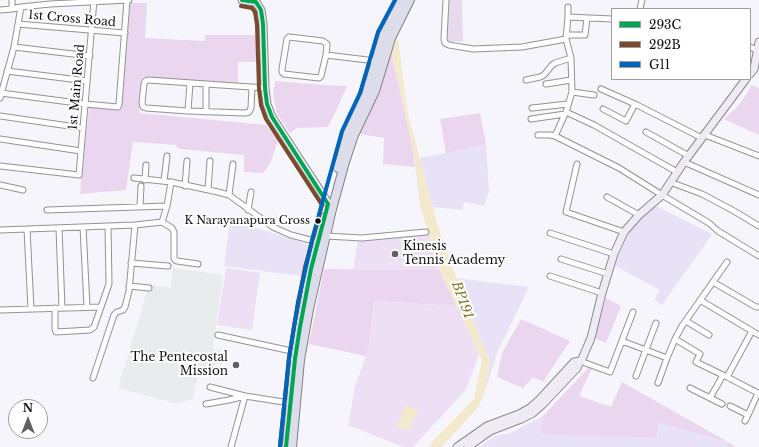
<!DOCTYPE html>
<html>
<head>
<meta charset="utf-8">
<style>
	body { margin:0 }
	#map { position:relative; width:759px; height:447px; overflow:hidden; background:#f6f5fb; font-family:"Libre Baskerville",serif }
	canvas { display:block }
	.legend { position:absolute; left:611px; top:8px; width:140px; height:72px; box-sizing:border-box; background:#fff; border:1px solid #9f9f9f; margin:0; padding:5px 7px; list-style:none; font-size:12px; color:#0f0f0f }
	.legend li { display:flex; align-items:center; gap:8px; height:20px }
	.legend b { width:20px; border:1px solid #9f9f9f }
	.north { position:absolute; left:8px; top:399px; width:40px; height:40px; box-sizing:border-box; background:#fff; border:1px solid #9f9f9f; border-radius:50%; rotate:0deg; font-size:11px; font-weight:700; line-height:16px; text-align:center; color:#0f0f0f }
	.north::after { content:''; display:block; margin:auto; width:14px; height:18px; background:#606062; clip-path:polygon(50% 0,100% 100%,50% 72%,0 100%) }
</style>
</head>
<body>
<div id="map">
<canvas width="759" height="447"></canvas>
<ul class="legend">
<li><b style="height:5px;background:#00a651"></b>293C</li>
<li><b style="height:5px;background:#7a4b2a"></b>292B</li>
<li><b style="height:5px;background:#0065bd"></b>G11</li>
</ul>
<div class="north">N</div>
</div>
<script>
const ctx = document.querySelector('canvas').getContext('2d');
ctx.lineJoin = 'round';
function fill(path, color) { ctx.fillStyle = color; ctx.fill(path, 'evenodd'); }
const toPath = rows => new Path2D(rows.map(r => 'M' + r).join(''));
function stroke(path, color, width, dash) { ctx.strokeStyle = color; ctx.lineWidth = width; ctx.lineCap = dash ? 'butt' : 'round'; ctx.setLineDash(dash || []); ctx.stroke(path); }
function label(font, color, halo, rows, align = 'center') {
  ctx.font = font + ' "Libre Baskerville",serif'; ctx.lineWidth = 4; ctx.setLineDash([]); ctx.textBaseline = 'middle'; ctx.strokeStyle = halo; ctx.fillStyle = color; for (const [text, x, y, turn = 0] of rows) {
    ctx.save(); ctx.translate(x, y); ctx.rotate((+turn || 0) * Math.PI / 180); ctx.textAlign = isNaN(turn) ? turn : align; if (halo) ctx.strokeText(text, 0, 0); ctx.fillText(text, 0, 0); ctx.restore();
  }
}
fill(toPath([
	[173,268,223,275,213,349,220,350,214,369,200,366,193,399,177,404,118,388,149,285,171,287]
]), '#e8ecec');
fill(toPath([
	[486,144,489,192,484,206,464,202,462,210,433,207,420,158,446,153],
	[656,206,712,234,662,305,654,299,660,290,615,266,629,232,641,217],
	[230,220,308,244,301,276,224,266],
	[456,278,529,287,497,353,485,391,490,362],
	[543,416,540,433,657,438,659,423,728,442,727,447,480,447,495,436,510,433]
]), '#e8e2f7');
fill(toPath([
	[130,3,147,3,145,38,205,41,205,35,258,35,258,62,238,62,238,83,141,77,139,113,266,125,278,140,270,164,263,173,244,172,244,155,180,149,175,145,133,142,126,190,80,194,89,106,121,109],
	[391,51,413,150,415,167,383,164,384,138,360,134,380,92],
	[275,81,324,85,347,86,337,109,328,127,297,128,290,133,277,114,273,94],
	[751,85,759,88,759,135,724,119,737,107,747,94],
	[480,113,486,144,446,153,440,119],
	[324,269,440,270,442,276,457,306,374,301,369,344,366,356,309,344],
	[606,298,621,306,606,343,594,338],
	[521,319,570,341,543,382,533,377,523,388,497,377,502,353],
	[589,367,592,368,579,396,611,407,622,382,728,442,735,447,727,447,728,442,659,423,657,438,540,434,543,416]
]), '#ebd6f0');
fill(toPath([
	[449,0,462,0,463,42,450,41,447,40]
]), '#e6daec');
fill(toPath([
	[429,234,440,270,353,270,358,239],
	[226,268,260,273,252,330,217,325],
	[374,301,457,306,479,354,466,390,413,447,403,447,348,425,355,386,366,356,369,344]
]), '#ede0f4');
fill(toPath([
	[398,38,407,110,420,158,437,223,456,278,490,362,485,391,479,406,442,447,429,447,433,441,474,399,482,360,442,276,420,205,413,150,391,51],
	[406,405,418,410,409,431,397,426]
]), '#f3eace');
const street = toPath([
	[12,0,12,9],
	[446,0,444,39,445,43,449,45,473,49,522,47,566,39,571,58,572,92,566,112,555,136],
	[640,9,642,0],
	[0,10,12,9,21,7,50,4,129,0],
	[568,17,568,7],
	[18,24,125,33],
	[567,35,585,35,587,18],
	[289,37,323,41,327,44,326,55,321,76,319,78,284,74,282,72,282,69,287,39,289,37],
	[566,39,568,17,612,19],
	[14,47,90,56],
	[750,47,757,50],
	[326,55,376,61],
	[7,71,87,81],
	[526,80,540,77,544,75,552,65,555,63,571,58],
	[206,84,206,112],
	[546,84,571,80],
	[252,87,251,108,249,112,245,113,188,111,146,108,143,107,142,103,144,84,145,81,148,80,265,88],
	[601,89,635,104,702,138],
	[572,92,594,95],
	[1,93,85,104,118,107,119,104,127,0],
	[0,98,14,47,21,7],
	[532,108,568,104],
	[603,109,626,121,635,104],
	[188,111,190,83],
	[566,112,594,125,677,172],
	[0,116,83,128],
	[531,119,565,114],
	[646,132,689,156],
	[538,135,550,135,555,136,619,168,662,195,709,223,718,231,759,256],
	[705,135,759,156],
	[0,139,81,151],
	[684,162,759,195],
	[577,164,566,212,624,232],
	[0,166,79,175,94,0],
	[134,178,171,182],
	[145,180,146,165],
	[164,181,167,156],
	[670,182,702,194,734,211,759,226],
	[0,185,23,190],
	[185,186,187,161],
	[208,190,210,161],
	[229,195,233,164],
	[607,197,639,215],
	[140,206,141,186],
	[47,210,167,206],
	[248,210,251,192],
	[162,222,172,228,174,232,174,258,175,260,177,261,198,264],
	[83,227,87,307],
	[59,228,62,308],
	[27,229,31,309],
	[0,230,135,225,162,222,167,206,171,182,218,192,229,195,273,227,291,235,318,242],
	[550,233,614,254],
	[326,236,362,238,426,232],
	[561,259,608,274],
	[131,263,168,266],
	[550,276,602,293],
	[713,282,756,307,759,307],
	[129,286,149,288],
	[700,300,752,331,727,377],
	[55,308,55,329,56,332,90,330,94,327,109,284,108,226],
	[0,310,101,307],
	[686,321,709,335],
	[752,331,759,335],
	[218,335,296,352],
	[675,339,700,354,696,362,727,377,758,393,748,415,730,406],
	[622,341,667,358,675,339,682,326,727,262],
	[580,361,610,372,633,312],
	[636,376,656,323],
	[93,378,114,315,117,312,123,310,125,307,129,291,135,225],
	[658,383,667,358],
	[210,387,245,396,231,447],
	[690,388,722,404],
	[710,398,723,375],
	[206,404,229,400,245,396,290,403],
	[745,421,748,415]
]);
const secondary = toPath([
	[242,0,256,2,258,5,261,10,263,24,265,88,267,104,272,117,332,209],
	[750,74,754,69,759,42],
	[457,447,487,426,519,414,530,408,538,401,574,362,580,361],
	[468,447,490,431,521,419,533,413,542,405,577,368,580,361,582,359,591,338,602,293,614,254,624,232,639,215,662,195,684,162,746,79]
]);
const primary = toPath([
	[338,168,348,133,366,95,384,34,402,0],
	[287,444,295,359,300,327,311,269,325,217],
	[292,447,300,360,309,309,332,209,345,162,354,135,375,91,391,38,410,0]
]);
stroke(street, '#939395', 7);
stroke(secondary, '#8a898c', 9);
stroke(primary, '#808083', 10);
stroke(street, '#fefefe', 5);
stroke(secondary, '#eeebf5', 7);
stroke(primary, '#dddceb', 8);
stroke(toPath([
	[242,0,256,2,261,10,263,24,265,88,267,104,272,117,328,204,311,269,300,327,295,359,286,447]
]), '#00a651', 4);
stroke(toPath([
	[241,6,252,8,255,12,257,25,259,89,261,105,266,119,322,205,305,267,294,326,289,358,280,446]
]), '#7a4b2a', 4);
stroke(toPath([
	[280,446,289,358,298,302,312,240,342,131,360,93,378,32,395,0]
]), '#0065bd', 4);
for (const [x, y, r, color] of [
	[318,221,3.5,"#0f0f0f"],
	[395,254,4,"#606062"],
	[236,365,4,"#606062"]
]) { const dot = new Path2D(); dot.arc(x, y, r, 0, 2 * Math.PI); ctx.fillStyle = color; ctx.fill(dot); stroke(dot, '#fff', 1.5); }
label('11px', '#0f0f0f', '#fff', [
	["K Narayanapura Cross",310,221]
], 'right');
label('12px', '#0f0f0f', '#fff', [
	["1st Cross Road",72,19,5],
	["1st Main Road",77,87,-85]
]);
label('12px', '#0f0f0f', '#fff', [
	["Kinesis",403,247],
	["Tennis Academy",403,261],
	["The Pentecostal",228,358,"right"],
	["Mission",228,372,"right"]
], 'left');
label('italic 13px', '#85731e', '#fff', [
	["BP191",462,300,69]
]);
</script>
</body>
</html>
